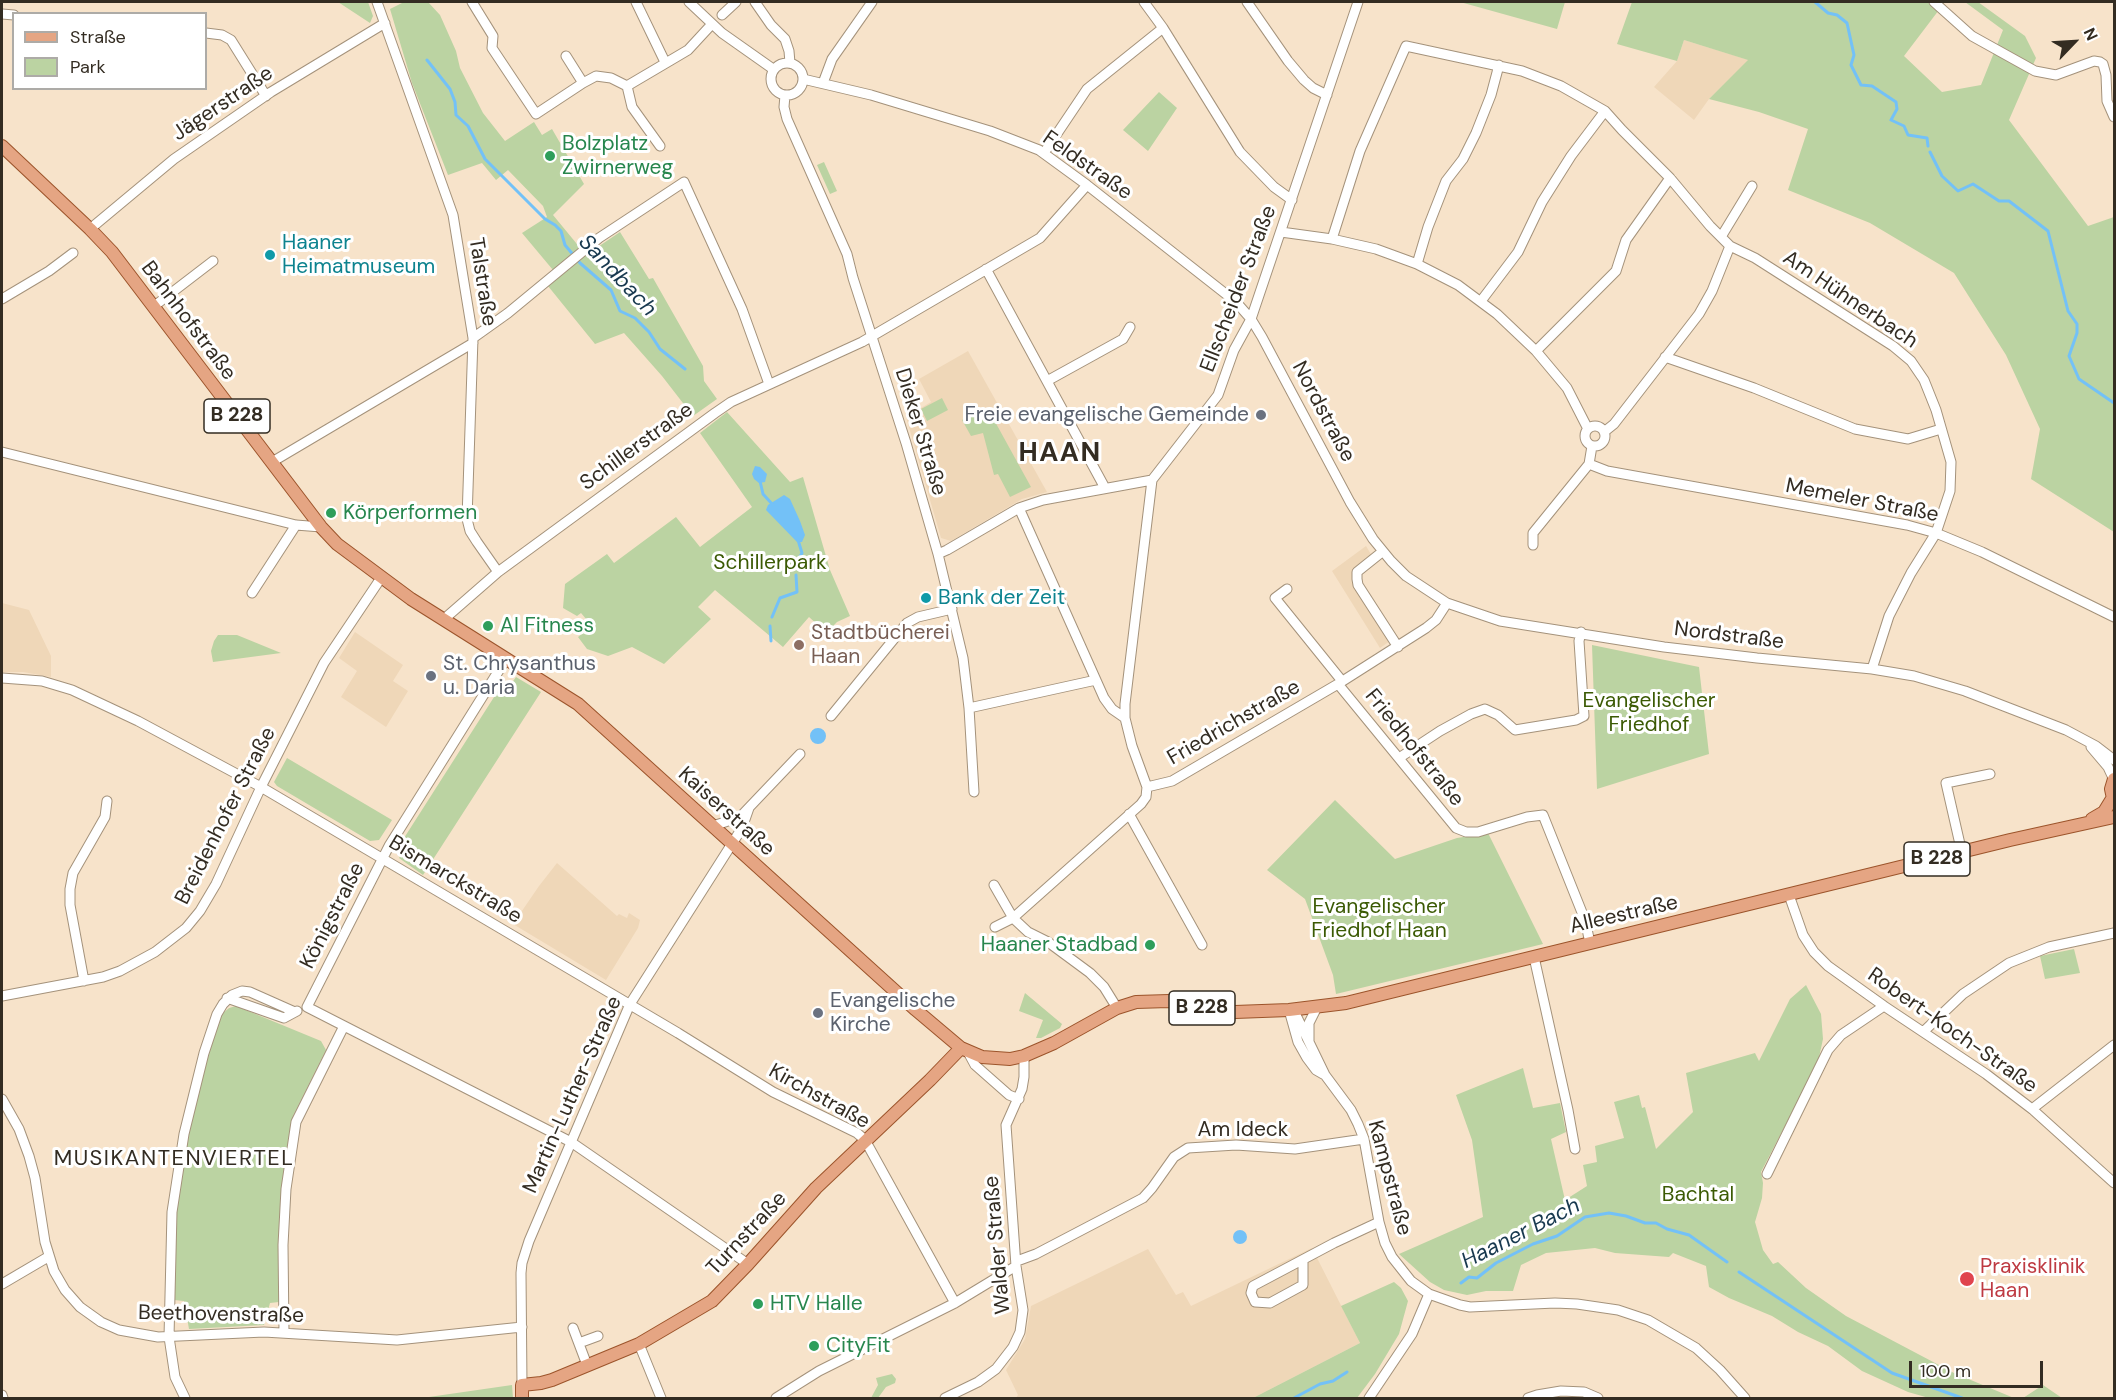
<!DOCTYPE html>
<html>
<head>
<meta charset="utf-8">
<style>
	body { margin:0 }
	#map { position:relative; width:2116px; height:1400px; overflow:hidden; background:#f7e3ca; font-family:"DM Sans",sans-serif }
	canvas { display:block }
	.frame { position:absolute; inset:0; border:3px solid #332c22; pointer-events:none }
	.legend { position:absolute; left:12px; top:12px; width:195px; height:78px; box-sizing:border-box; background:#fff; border:2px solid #adaba7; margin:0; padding:8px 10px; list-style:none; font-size:18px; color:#332c22 }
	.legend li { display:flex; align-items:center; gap:12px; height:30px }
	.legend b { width:30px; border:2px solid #adaba7 }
	.north { position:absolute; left:2044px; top:12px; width:60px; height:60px; -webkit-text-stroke:4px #fff; paint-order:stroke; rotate:65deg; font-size:16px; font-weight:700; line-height:24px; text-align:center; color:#332c22 }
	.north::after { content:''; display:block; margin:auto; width:21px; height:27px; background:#332c22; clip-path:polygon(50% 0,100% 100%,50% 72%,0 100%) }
	.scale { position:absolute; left:1909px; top:1361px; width:134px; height:27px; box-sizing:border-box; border:3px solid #332c22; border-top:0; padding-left:8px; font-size:18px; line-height:21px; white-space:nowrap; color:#332c22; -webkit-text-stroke:4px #fff; paint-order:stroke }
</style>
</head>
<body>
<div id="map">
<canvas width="2116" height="1400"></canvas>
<div class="frame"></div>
<ul class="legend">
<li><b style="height:8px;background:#e5a583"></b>Straße</li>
<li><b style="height:16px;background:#bbd3a2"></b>Park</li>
</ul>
<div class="north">N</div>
<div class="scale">100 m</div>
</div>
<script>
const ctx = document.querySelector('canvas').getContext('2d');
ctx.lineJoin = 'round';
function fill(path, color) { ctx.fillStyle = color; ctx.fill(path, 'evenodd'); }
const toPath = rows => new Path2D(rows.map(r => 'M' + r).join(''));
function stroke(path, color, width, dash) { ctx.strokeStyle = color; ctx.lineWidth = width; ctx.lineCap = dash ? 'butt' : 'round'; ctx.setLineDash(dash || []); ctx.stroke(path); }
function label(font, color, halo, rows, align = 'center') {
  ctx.font = font + ' "DM Sans",sans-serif'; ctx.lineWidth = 6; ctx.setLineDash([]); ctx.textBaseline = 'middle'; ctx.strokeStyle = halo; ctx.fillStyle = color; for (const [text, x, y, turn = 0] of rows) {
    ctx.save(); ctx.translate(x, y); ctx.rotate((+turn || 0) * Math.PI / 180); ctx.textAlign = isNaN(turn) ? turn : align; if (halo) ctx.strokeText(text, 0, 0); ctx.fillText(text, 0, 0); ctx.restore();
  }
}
fill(toPath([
	[1684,40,1749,60,1709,99,1694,120,1654,87,1677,61],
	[968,351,1047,492,1022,499,951,541,941,538,906,417,931,402,919,379],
	[1366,546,1372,556,1353,578,1390,641,1380,648,1332,571],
	[2,603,29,610,51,656,51,677,23,672,2,672],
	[355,632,403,665,393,681,408,691,386,727,341,697,357,671,339,658],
	[557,863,617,916,619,914,627,918,629,913,640,920,638,928,606,980,513,924,539,886],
	[1312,1248,1360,1343,1253,1398,1016,1398,1018,1395,1006,1370,1025,1339,1031,1306,1148,1249,1176,1295,1183,1292,1191,1306]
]), '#efd7b8');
fill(toPath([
	[338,2,368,2,373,16,370,23],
	[404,2,428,2,440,15,456,51,460,68,483,113,505,141,534,122,542,135,552,129,584,184,553,215,586,255,620,232,649,279,653,278,703,366,704,381,717,399,693,416,662,376,624,333,595,344,548,286,558,276,522,233,547,217,543,206,508,170,496,180,482,163,448,175,412,83,390,9],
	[1460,2,1565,2,1557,29],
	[1632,2,1945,2,1904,56,1942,92,1981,85,2003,30,1965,2,1978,2,2025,36,2036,58,2009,120,2088,226,2114,217,2114,532,2031,479,2040,429,2006,355,1954,273,1870,223,1788,190,1808,129,1759,112,1709,99,1748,60,1684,40,1677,61,1617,44],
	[1159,92,1177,108,1148,151,1123,130],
	[824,162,837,191,830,194,817,165],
	[942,398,948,410,927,421,921,409],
	[984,408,988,409,1031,487,1010,497,998,474,994,475,983,433,971,436,962,420],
	[727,412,790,482,803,477,830,570,850,616,837,622,831,628,820,627,809,617,783,647,715,590,698,607,711,619,664,664,632,647,608,656,587,649,578,637,592,626,581,613,577,616,563,608,565,584,607,554,614,563,676,517,700,547,752,507,700,433],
	[218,635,237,635,281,653,213,662,211,651,214,641],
	[1592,645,1699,667,1709,754,1597,789],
	[516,677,541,692,423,875,399,858,402,853,397,849,503,683,509,687],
	[287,758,392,820,379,840,370,841,277,786,274,782],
	[1335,800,1395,859,1457,838,1488,833,1543,944,1336,994,1333,975,1305,899,1267,870],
	[2074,949,2080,973,2045,979,2040,956],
	[1806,985,1821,1014,1823,1039,1818,1062,1761,1172,1763,1183,1762,1198,1755,1222,1763,1250,1773,1264,1778,1262,1806,1288,1846,1316,1954,1373,2014,1398,1929,1398,1908,1392,1862,1371,1828,1346,1798,1332,1772,1316,1729,1298,1709,1287,1706,1266,1673,1253,1669,1257,1615,1253,1595,1248,1546,1253,1521,1265,1513,1291,1486,1291,1467,1295,1444,1290,1430,1282,1399,1254,1483,1217,1472,1140,1456,1095,1523,1068,1533,1108,1560,1103,1566,1132,1551,1139,1565,1200,1587,1186,1583,1165,1597,1162,1595,1146,1624,1138,1614,1102,1639,1095,1642,1108,1645,1107,1656,1149,1693,1112,1686,1073,1755,1053,1759,1061,1790,999],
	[1025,993,1062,1024,1060,1028,1041,1038,1036,1038,1043,1020,1019,1011],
	[236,1006,321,1041,326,1050,293,1116,279,1302,270,1303,264,1325,189,1329,184,1301,174,1300,177,1199,186,1137,210,1047,222,1014,229,1008],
	[1394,1282,1401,1288,1408,1301,1399,1334,1375,1374,1357,1398,1253,1398,1360,1343,1341,1306],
	[892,1374,896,1379,895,1383,886,1387,878,1398,871,1398,878,1385,876,1378],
	[512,1385,513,1398,422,1398],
	[2043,1385,2062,1398,2023,1398]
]), '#bbd3a2');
fill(toPath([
	[755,466,760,467,767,474,765,482,759,483,754,479,752,474],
	[784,495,790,499,800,521,805,535,802,542,797,542,766,510,768,505],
	'810 736a8 8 0 1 1 16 0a8 8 0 1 1-16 0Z',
	'1233 1237a7 7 0 1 1 14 0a7 7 0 1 1-14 0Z'
]), '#73c1f7');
stroke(toPath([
	[1815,2,1828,13,1837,15,1847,23,1854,55,1851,65,1861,85,1872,86,1896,102,1897,109,1891,120,1904,126,1908,135,1927,138,1928,146],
	[427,60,450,89,455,102,456,115,468,126,485,159,545,219,555,225,561,231,565,245,580,263,611,290,620,311,635,318,649,332,660,349,685,369],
	[1930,152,1942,176,1958,191,1973,184,1999,201,2009,201,2048,231,2068,311,2077,324,2077,333,2069,356,2079,379,2114,403],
	[760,481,763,494,773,505],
	[798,540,802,553,798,560,798,569],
	[772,617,780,598,797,592,796,575],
	[770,626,771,641],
	[1739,1272,1892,1373,1962,1398],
	[1461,1283,1469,1277,1477,1278,1496,1263,1533,1244,1557,1236,1585,1217,1609,1213,1626,1216,1645,1223,1656,1223,1667,1229,1689,1235,1727,1262],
	[1294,1398,1320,1384,1333,1381,1347,1372]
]), '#73c1f7', 3);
const minor = toPath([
	[377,2,453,215,473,338,467,519,470,531,477,542,498,572],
	[472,2,493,36,492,48,536,114,583,83,566,56],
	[636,2,665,62],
	[689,2,722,33,773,69],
	[755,2,771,25,785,39,789,51,790,63],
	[1144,2,1163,28,1240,152,1274,187,1292,200],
	[1247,2,1288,61,1304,80,1313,88,1327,95],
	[1934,2,1972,36,2035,71,2056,75,2094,61,2100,62,2103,64,2106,75,2107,101,2114,117],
	[2,14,14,15],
	[722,15,736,2],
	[206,33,222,35,231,40,266,96],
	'771 79a16 16 0 1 1 32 0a16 16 0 1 1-32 0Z',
	[803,79,871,95,990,131,1039,150,1087,185,1236,302,1251,319,1262,337,1350,502,1373,539,1391,561,1406,576,1447,603,1500,621,1664,647,1757,658,1872,669,1914,676,1965,691,2066,730,2096,746,2114,760],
	[583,83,596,76,611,78,627,86],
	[823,83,832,59,872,2],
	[785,95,784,107,787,119,847,254,853,278,906,443,938,554,963,658,969,708,974,792],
	[660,146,632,107,627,86,688,50,712,24],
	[1044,153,1087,89,1163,28],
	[90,229,174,159,271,92,385,23],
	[1281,232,1332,239,1376,249,1417,264,1458,285,1497,314,1536,351,1567,388,1588,429],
	[1721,237,1752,186],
	[1332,239,1360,151,1406,46,1522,71,1561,86,1605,111,1622,130,1670,178,1710,226,1730,246,1755,258,1893,346,1911,361,1924,380,1936,410,1951,462,1950,491,1936,533,1911,573,1889,616,1872,669],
	[1417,264,1428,227,1446,181,1463,159,1476,133,1491,95,1499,65],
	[986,269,1105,488],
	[2,299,49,271,73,253],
	[1481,301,1518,252,1542,202,1571,156,1605,111],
	[153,307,213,261],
	[473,338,508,313,599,238,684,182,742,309,769,384],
	[1536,351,1616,271,1626,240,1670,178],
	[1665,357,1754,388,1855,429,1908,439,1941,429],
	[1047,381,1123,339,1130,327],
	'1585 436a10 10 0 1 1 20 0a10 10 0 1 1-20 0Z',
	[1604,432,1614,424,1699,314,1712,291,1730,246],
	[2,452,296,525,321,527],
	[272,462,473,343],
	[1589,464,1607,471,1907,525,1936,533,1982,552,2114,617],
	[1019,508,1104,698,1112,709,1125,718],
	[1533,545,1533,533,1589,464,1592,446],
	[1382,552,1357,572,1357,579,1358,585,1398,647],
	[938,554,947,550,1019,508,1043,500,1152,480],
	[1287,589,1275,598,1342,681],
	[252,593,296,525],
	[443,620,498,572,715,413,731,402,862,342,1040,238,1087,185],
	[2,678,42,681,72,690,138,721,261,787,678,1033,773,1092,857,1133,865,1140,955,1303],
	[1338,684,1456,828,1466,832,1478,832,1527,817,1543,815,1585,920,1590,943],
	[969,708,1096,680],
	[831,716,907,623,918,617,952,609],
	[2091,747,2108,767,2114,780],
	[1399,758,1440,731,1471,714,1485,709,1498,715,1515,730,1576,720,1584,716,1579,641,1581,632],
	[1147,787,1172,781,1338,684,1426,628,1436,620,1447,603],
	[1129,814,1202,945],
	[713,826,740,817,800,754],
	[1962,853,1946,783,1990,774],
	[994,885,1013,918,1028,932,1048,942,1090,973,1104,987,1117,1008],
	[1789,895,1803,935,1814,952,1828,966,1884,1006,1986,1074,2032,1109,2114,1183],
	[995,927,1013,918,1141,804,1146,797,1147,787,1132,746,1125,718,1125,704,1152,480,1218,395,1234,350,1251,319,1358,2],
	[1534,957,1568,1110,1575,1149],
	[84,981,70,905,70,889,73,873,105,817,107,801],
	[2,996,103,977,120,971,155,952,186,928,200,911,216,884,261,787,324,663,381,578],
	[227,998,284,1018,297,1011],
	[307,1007,571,1142,748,1264],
	[307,1007,389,846,506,659],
	[1293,1009,1325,1075,1351,1110,1358,1124,1364,1139,1379,1222,1385,1243,1392,1257,1411,1281,1429,1294,1460,1305,1470,1307,1555,1303,1577,1304,1618,1310,1648,1320,1696,1348,1720,1370,1745,1398],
	[1289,1010,1298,1042,1307,1058,1316,1070,1323,1074],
	[1923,1032,1963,994,2009,963,2049,947,2114,933],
	[1309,1041,1309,1023,1317,1007],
	[968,1052,975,1065,1009,1095,1019,1099],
	[2,1099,19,1129,29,1156,35,1178,45,1242,54,1271,65,1290,80,1307,101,1322,119,1330,158,1337,264,1332,397,1340,522,1327],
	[2032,1109,2114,1045],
	[1767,1174,1828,1050,1841,1035,1884,1006],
	[1303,1260,1303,1285,1270,1303,1255,1302,1251,1293,1253,1286,1334,1243,1379,1222],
	[1017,1261,1036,1254,1143,1198,1152,1188,1174,1157,1188,1148,1236,1145,1295,1149,1364,1139],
	[2,1284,48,1257],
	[573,1328,587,1365],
	[284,1332,283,1245,286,1189,296,1122,344,1026],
	[579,1343,598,1336],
	[639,1344,661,1398],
	[522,1385,521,1273,522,1263,529,1241,630,1004,742,828,749,808],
	[2,1395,3,1398],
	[185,1398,175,1377,169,1337,172,1212,184,1134,204,1053,217,1014,223,1004,232,995,242,991,250,992,295,1012],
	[776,1398,819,1371,955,1303,1016,1266],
	[945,1398,978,1382,996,1369,1013,1347,1020,1332,1023,1310,1016,1266,1006,1125,1022,1089,1024,1077,1024,1056],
	[1369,1398,1412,1334,1429,1294],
	[1528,1398,1537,1395,1561,1391,1584,1392,1598,1398]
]);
const major = toPath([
	[2,146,90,229,112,252,321,527,337,544,411,599,578,704,916,1010,961,1048,982,1057,1010,1059,1024,1056,1054,1043,1117,1008,1136,1002,1169,1001,1219,1011,1235,1012,1289,1010,1346,1003,2010,840,2114,817],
	[2114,779,2111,789,2114,803],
	[2092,819,2104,812,2112,799],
	[522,1398,522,1385,541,1383,552,1380,639,1344,712,1301,748,1264,816,1188,930,1080,961,1048]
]);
stroke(minor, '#a4927b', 11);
stroke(major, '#9c542b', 14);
stroke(minor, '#fff', 9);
stroke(major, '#e5a583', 12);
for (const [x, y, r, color] of [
	[550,156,6,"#2e9e5b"],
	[270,255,6,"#0f9aa8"],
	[1261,415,6,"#6b7280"],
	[331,513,6,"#2e9e5b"],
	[926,598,6,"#0f9aa8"],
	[488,626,6,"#2e9e5b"],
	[799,645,6,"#8d6e63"],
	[431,676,6,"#6b7280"],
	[1150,945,6,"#2e9e5b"],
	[818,1013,6,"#6b7280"],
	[1967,1279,8,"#e0444e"],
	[758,1304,6,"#2e9e5b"],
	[814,1346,6,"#2e9e5b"]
]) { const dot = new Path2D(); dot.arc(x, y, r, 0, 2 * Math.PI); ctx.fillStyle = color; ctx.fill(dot); stroke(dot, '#fff', 2); }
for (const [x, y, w] of [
	[237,416,66],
	[1937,859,66],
	[1202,1008,66]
]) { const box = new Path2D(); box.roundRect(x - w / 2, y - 17, w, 34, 4.5); ctx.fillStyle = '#fff'; ctx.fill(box); stroke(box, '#332c22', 1.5); }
label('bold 20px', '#332c22', null, [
	["B 228",237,416],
	["B 228",1937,859],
	["B 228",1202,1008]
]);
label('21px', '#332c22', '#fff', [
	["Jägerstraße",223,104,-34],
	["Feldstraße",1087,166,35],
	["Talstraße",482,282,81],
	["Ellscheider Straße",1239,289,-69],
	["Am Hühnerbach",1850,300,34],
	["Bahnhofstraße",188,321,53],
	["Nordstraße",1323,412,62],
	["Dieker Straße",920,432,73],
	["Schillerstraße",637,447,-36],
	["Memeler Straße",1862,501,11],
	["Nordstraße",1729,636,7],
	["Friedrichstraße",1234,723,-30],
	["Friedhofstraße",1414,748,51],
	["Kaiserstraße",726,812,42],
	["Breidenhofer Straße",226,816,-63],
	["Bismarckstraße",455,880,31],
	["Alleestraße",1624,915,-13],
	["Königstraße",333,916,-63],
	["Robert-Koch-Straße",1952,1031,35],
	["Martin-Luther-Straße",573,1095,-66],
	["Kirchstraße",819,1097,29],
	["Am Ideck",1243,1130],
	["Kampstraße",1389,1178,75],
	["Turnstraße",747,1234,-47],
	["Walder Straße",998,1245,-95],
	["Beethovenstraße",221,1315,1]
]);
label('21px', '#27864d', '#fff', [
	["Bolzplatz",562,144],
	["Zwirnerweg",562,168],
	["Körperformen",343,513],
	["AI Fitness",500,626],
	["Haaner Stadbad",1138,945,"right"],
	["HTV Halle",770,1304],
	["CityFit",826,1346]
], 'left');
label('21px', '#0d838f', '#fff', [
	["Haaner",282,243],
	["Heimatmuseum",282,267],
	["Bank der Zeit",938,598]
], 'left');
label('21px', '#5b616d', '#fff', [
	["Freie evangelische Gemeinde",1249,415,"right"],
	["St. Chrysanthus",443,664],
	["u. Daria",443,688],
	["Evangelische",830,1001],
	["Kirche",830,1025]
], 'left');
label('21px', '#3b5a04', '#fff', [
	["Schillerpark",770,563],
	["Evangelischer",1649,701],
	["Friedhof",1649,725],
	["Evangelischer",1379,907],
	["Friedhof Haan",1379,931],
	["Bachtal",1698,1195]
]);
label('21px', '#785e54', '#fff', [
	["Stadtbücherei",811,633],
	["Haan",811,657]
], 'left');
label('21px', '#be3a42', '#fff', [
	["Praxisklinik",1980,1267],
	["Haan",1980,1291]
], 'left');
label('italic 22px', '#18394f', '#fff', [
	["Sandbach",617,276,47],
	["Haaner Bach",1521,1234,-27]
]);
ctx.letterSpacing = '1.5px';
label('22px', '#332c22', '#fff', [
	["MUSIKANTENVIERTEL",174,1159]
]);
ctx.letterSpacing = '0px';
ctx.letterSpacing = '1.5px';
label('bold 27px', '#332c22', '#fff', [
	["HAAN",1060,454]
]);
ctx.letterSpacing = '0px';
</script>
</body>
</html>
